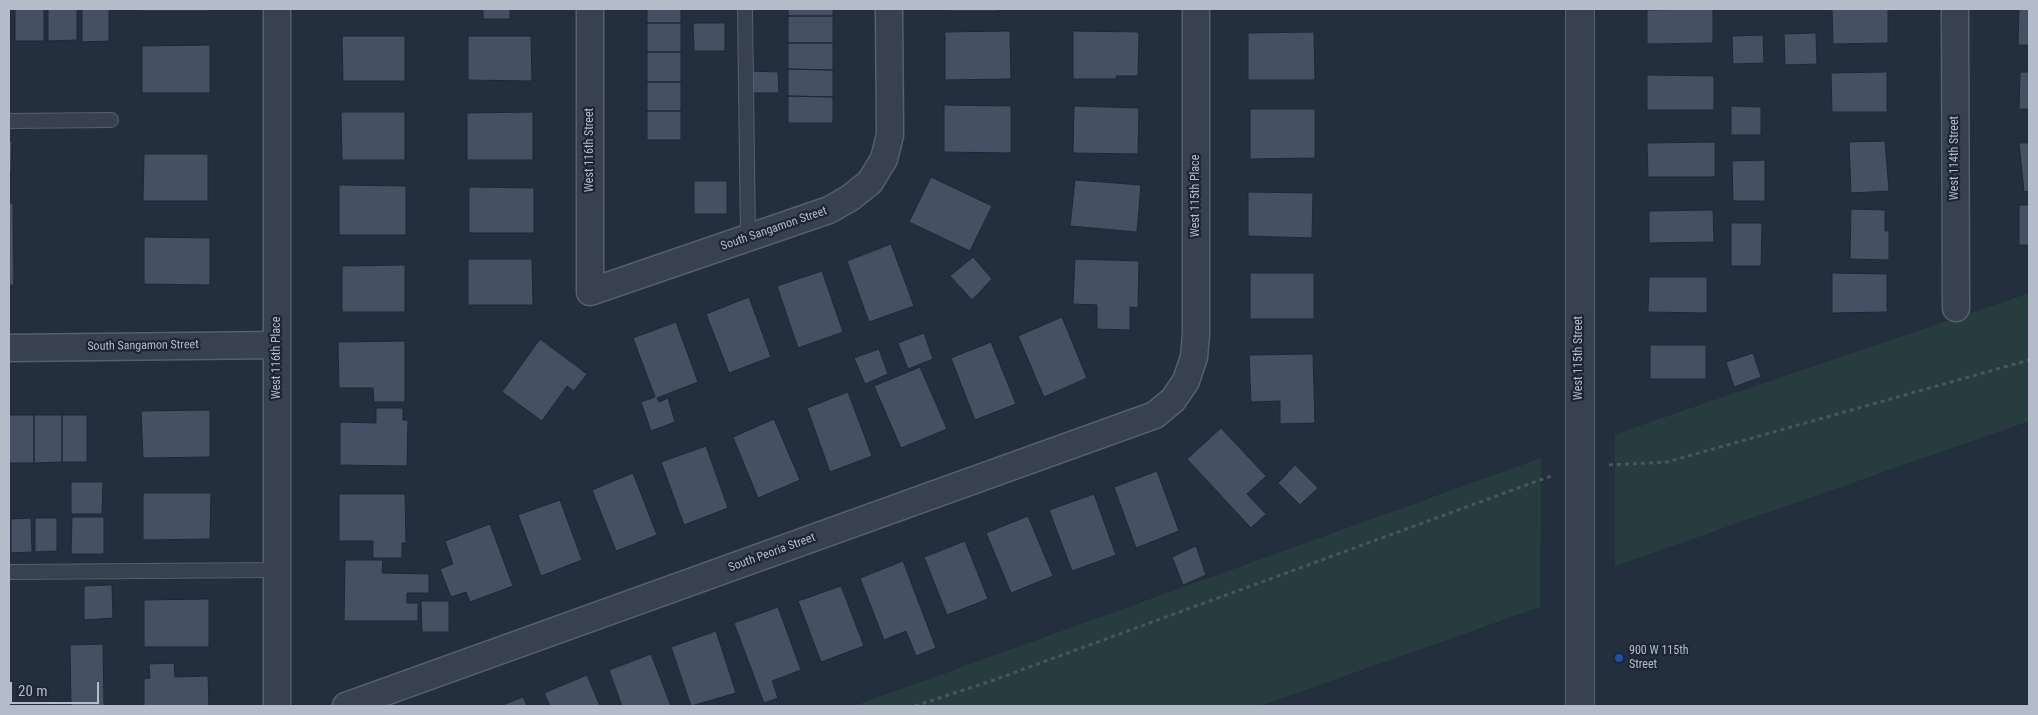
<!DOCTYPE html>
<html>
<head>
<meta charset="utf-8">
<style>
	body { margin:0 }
	#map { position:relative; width:2038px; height:715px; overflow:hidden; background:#242f3e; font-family:"Roboto Condensed",sans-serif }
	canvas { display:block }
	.frame { position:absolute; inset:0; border:10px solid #b4bcc9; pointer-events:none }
	.scale { position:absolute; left:10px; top:682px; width:89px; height:22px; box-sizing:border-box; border:2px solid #b4bcc9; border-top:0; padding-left:6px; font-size:15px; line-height:18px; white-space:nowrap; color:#b4bcc9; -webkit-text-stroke:4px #1d2633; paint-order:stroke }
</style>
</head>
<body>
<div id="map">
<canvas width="2038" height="715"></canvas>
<div class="frame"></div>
<div class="scale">20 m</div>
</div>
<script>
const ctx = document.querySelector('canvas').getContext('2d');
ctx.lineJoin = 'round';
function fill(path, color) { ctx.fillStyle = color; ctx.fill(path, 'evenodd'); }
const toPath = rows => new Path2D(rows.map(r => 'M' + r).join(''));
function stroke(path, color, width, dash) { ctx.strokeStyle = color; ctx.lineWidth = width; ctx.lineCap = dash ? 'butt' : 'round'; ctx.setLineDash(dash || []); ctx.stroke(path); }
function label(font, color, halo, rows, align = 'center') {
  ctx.font = font + ' "Roboto Condensed",sans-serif'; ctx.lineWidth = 4.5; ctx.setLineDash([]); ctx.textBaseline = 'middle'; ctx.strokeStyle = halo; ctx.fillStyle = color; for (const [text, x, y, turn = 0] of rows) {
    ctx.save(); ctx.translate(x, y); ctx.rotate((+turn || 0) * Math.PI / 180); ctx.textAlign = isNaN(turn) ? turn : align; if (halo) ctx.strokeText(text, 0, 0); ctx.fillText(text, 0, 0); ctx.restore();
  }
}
fill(toPath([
	[2029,293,2029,421,1615,566,1615,434],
	[1541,458,1540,607,1260,706,854,706]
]), '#263c3f');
const building = toPath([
	[9,9,10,9,10,42,9,42,9,9],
	[15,9,44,9,44,41,15,41,15,9],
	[48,9,77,9,77,40,48,41,48,9],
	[82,9,109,9,109,41,82,42,82,9],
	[141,9,209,9,209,11,141,11,141,9],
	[483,9,510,9,510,19,483,19,483,9],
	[647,9,681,9,681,23,647,23,647,9],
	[788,9,833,9,833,16,788,16,788,9],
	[950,9,998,9,998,11,950,11,950,9],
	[1713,9,1713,43,1647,44,1647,10,1713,9],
	[1832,9,1888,9,1888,43,1833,44,1832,9],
	[2019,9,2029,9,2029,45,2018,45,2019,9],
	[788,16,833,16,833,43,788,43,788,16],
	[647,23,681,23,681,52,647,52,647,23],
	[693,23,725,23,725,51,694,51,693,23],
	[1010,31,1011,79,945,80,945,32,1010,31],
	[1073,31,1139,32,1138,76,1116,76,1117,79,1073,79,1073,31],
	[1314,32,1315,80,1248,80,1248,33,1314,32],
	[1816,33,1817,64,1785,65,1784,34,1816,33],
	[1763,35,1764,63,1733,64,1732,36,1763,35],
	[342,36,405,36,405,81,343,81,342,36],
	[468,36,531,36,532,81,468,80,468,36],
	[788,43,833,43,833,70,788,69,788,43],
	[210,45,210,93,142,93,142,46,210,45],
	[647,52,681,52,681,82,647,82,647,52],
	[788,69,833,70,833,97,788,96,788,69],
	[750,71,778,72,779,93,750,93,750,71],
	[1887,72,1887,112,1832,112,1831,73,1887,72],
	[2020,72,2029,72,2029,109,2019,109,2020,72],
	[1647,75,1714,76,1714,110,1647,110,1647,75],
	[647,82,681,82,681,111,647,111,647,82],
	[788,96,833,97,833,123,788,123,788,96],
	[944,105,1011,106,1011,153,944,152,944,105],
	[1074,106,1139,108,1138,154,1073,153,1074,106],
	[1731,106,1761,107,1761,135,1731,135,1731,106],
	[1250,109,1315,109,1315,158,1250,159,1250,109],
	[647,111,681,111,681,140,647,140,647,111],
	[341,112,405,112,405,160,342,160,341,112],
	[533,112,533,160,467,160,467,113,533,112],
	[9,141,12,141,11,172,9,172,9,141],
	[1885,141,1889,191,1851,193,1849,142,1885,141],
	[1715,142,1715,177,1648,177,1647,143,1715,142],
	[2019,143,2029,143,2029,191,2024,192,2019,143],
	[144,154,208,154,208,201,143,201,144,154],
	[1765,160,1765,201,1733,201,1732,161,1765,160],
	[931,177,992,206,970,251,909,222,931,177],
	[1075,180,1141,185,1137,232,1070,226,1075,180],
	[694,181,727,181,727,214,694,214,694,181],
	[339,185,406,186,406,235,339,235,339,185],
	[469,187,534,188,534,233,469,233,469,187],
	[1248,192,1313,193,1312,238,1248,236,1248,192],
	[9,203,13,203,14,285,9,285,9,203],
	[2019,205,2029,205,2029,245,2019,245,2019,205],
	[1851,209,1885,210,1885,231,1889,231,1889,260,1850,259,1851,209],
	[1713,210,1714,242,1649,243,1649,211,1713,210],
	[1731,223,1762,223,1761,266,1731,266,1731,223],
	[144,237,210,238,210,285,144,284,144,237],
	[891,244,914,306,869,322,847,261,891,244],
	[973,257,992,279,972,300,950,276,973,257],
	[468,259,532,259,533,305,468,305,468,259],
	[1075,259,1139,261,1138,308,1130,307,1130,330,1097,329,1097,305,1073,304,1075,259],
	[405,265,405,312,342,312,342,266,405,265],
	[822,271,843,332,798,348,777,286,822,271],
	[1250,273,1314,273,1314,319,1250,319,1250,273],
	[1832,273,1887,274,1887,312,1832,313,1832,273],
	[1649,277,1707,277,1707,313,1648,312,1649,277],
	[749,297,771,357,729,373,706,314,749,297],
	[1062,317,1087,378,1044,397,1018,336,1062,317],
	[676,322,698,382,657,398,659,402,668,398,675,422,651,431,641,402,655,397,633,338,676,322],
	[924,333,933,359,908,369,898,343,924,333],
	[540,339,587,374,574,391,567,386,542,421,502,392,540,339],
	[405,341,405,402,374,402,373,388,339,388,338,342,405,341],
	[991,342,1016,404,975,420,951,358,991,342],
	[1650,345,1706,345,1706,379,1650,379,1650,345],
	[879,349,888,374,865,384,854,358,879,349],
	[1753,353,1761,377,1734,387,1726,362,1753,353],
	[1313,354,1315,423,1280,424,1280,401,1251,402,1249,355,1313,354],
	[920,367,947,429,901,448,874,386,920,367],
	[848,392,872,456,830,472,807,408,848,392],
	[376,408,403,408,403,420,408,420,407,466,340,465,340,422,376,423,376,408],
	[210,410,210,457,143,458,141,411,210,410],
	[9,415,34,415,34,463,9,463,9,415],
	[34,415,62,415,62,462,34,463,34,415],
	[62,415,87,415,87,462,62,462,62,415],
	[774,419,800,480,758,498,733,437,774,419],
	[1221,428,1266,476,1247,494,1266,514,1251,528,1187,459,1221,428],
	[706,446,728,508,684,525,661,462,706,446],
	[1295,465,1318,488,1300,505,1278,483,1295,465],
	[1157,471,1179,531,1136,548,1114,487,1157,471],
	[633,473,657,535,616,551,592,490,633,473],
	[71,482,103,482,102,514,71,514,71,482],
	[143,493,211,493,210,539,143,540,143,493],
	[339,494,405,494,406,543,402,543,402,558,373,558,373,541,339,541,339,494],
	[1094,494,1116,555,1072,571,1049,510,1094,494],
	[560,500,582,560,541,576,518,515,560,500],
	[1028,516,1053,576,1011,593,986,533,1028,516],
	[72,517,104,517,104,554,71,554,72,517],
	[31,518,32,552,11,553,11,519,31,518],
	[35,518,57,518,57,551,35,552,35,518],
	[490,524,513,586,470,602,466,592,451,597,440,569,453,564,445,541,490,524],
	[965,541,988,599,947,615,924,557,965,541],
	[1196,546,1206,575,1183,585,1172,557,1196,546],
	[345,560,383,560,382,573,429,574,429,593,407,593,407,603,418,603,418,621,344,621,345,560],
	[903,561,936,648,916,656,906,631,884,640,860,578,903,561],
	[112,585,113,618,84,620,84,586,112,585],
	[841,586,864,646,821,662,798,601,841,586],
	[209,599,209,647,144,647,144,600,209,599],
	[421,601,449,601,449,632,422,632,421,601],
	[778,607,801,670,772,681,778,698,764,703,734,623,778,607],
	[716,631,736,693,691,706,671,647,716,631],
	[103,644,104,706,71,706,70,645,103,644],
	[651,654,671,706,622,706,609,670,651,654],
	[174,663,175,677,208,676,209,706,144,706,144,679,150,678,149,664,174,663],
	[587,675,600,706,550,706,544,693,587,675],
	[523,697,527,706,500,706,523,697]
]);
fill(building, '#455162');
stroke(building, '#1f2835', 1);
const service = toPath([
	[745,9,748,238],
	[9,121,111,120],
	[9,572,277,570]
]);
const minor = toPath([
	[277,9,277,706],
	[590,9,590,292,829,210,850,198,870,182,884,159,890,135,889,9],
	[1955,9,1956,308],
	[9,348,277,345],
	[346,706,1155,415,1173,400,1186,381,1194,357,1196,334,1196,9]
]);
const tertiary = toPath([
	[1580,9,1580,706]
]);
stroke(service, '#565f6c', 16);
stroke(minor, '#565f6c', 29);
stroke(tertiary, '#565f6c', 30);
stroke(toPath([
	[1609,465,1667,462,2029,360],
	[915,706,994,680,1551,476]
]), '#44595c', 3, [4, 4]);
stroke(service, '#38414e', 14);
stroke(minor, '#38414e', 26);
stroke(tertiary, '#38414e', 28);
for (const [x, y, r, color] of [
	[1619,658,5,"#1a4fb4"]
]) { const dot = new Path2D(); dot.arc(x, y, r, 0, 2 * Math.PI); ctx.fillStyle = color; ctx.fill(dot); stroke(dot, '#1d2633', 2); }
label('12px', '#b4bcc9', '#1d2633', [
	["West 116th Street",590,150,-90],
	["West 114th Street",1955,158,-90],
	["West 115th Place",1196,196,-90],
	["South Sangamon Street",774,229,-19],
	["South Sangamon Street",143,346,-1],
	["West 116th Place",277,358,-90],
	["West 115th Street",1579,358,-90],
	["South Peoria Street",772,553,-20]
]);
label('12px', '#b4bcc9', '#1d2633', [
	["900 W 115th",1629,651],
	["Street",1629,665]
], 'left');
</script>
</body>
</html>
